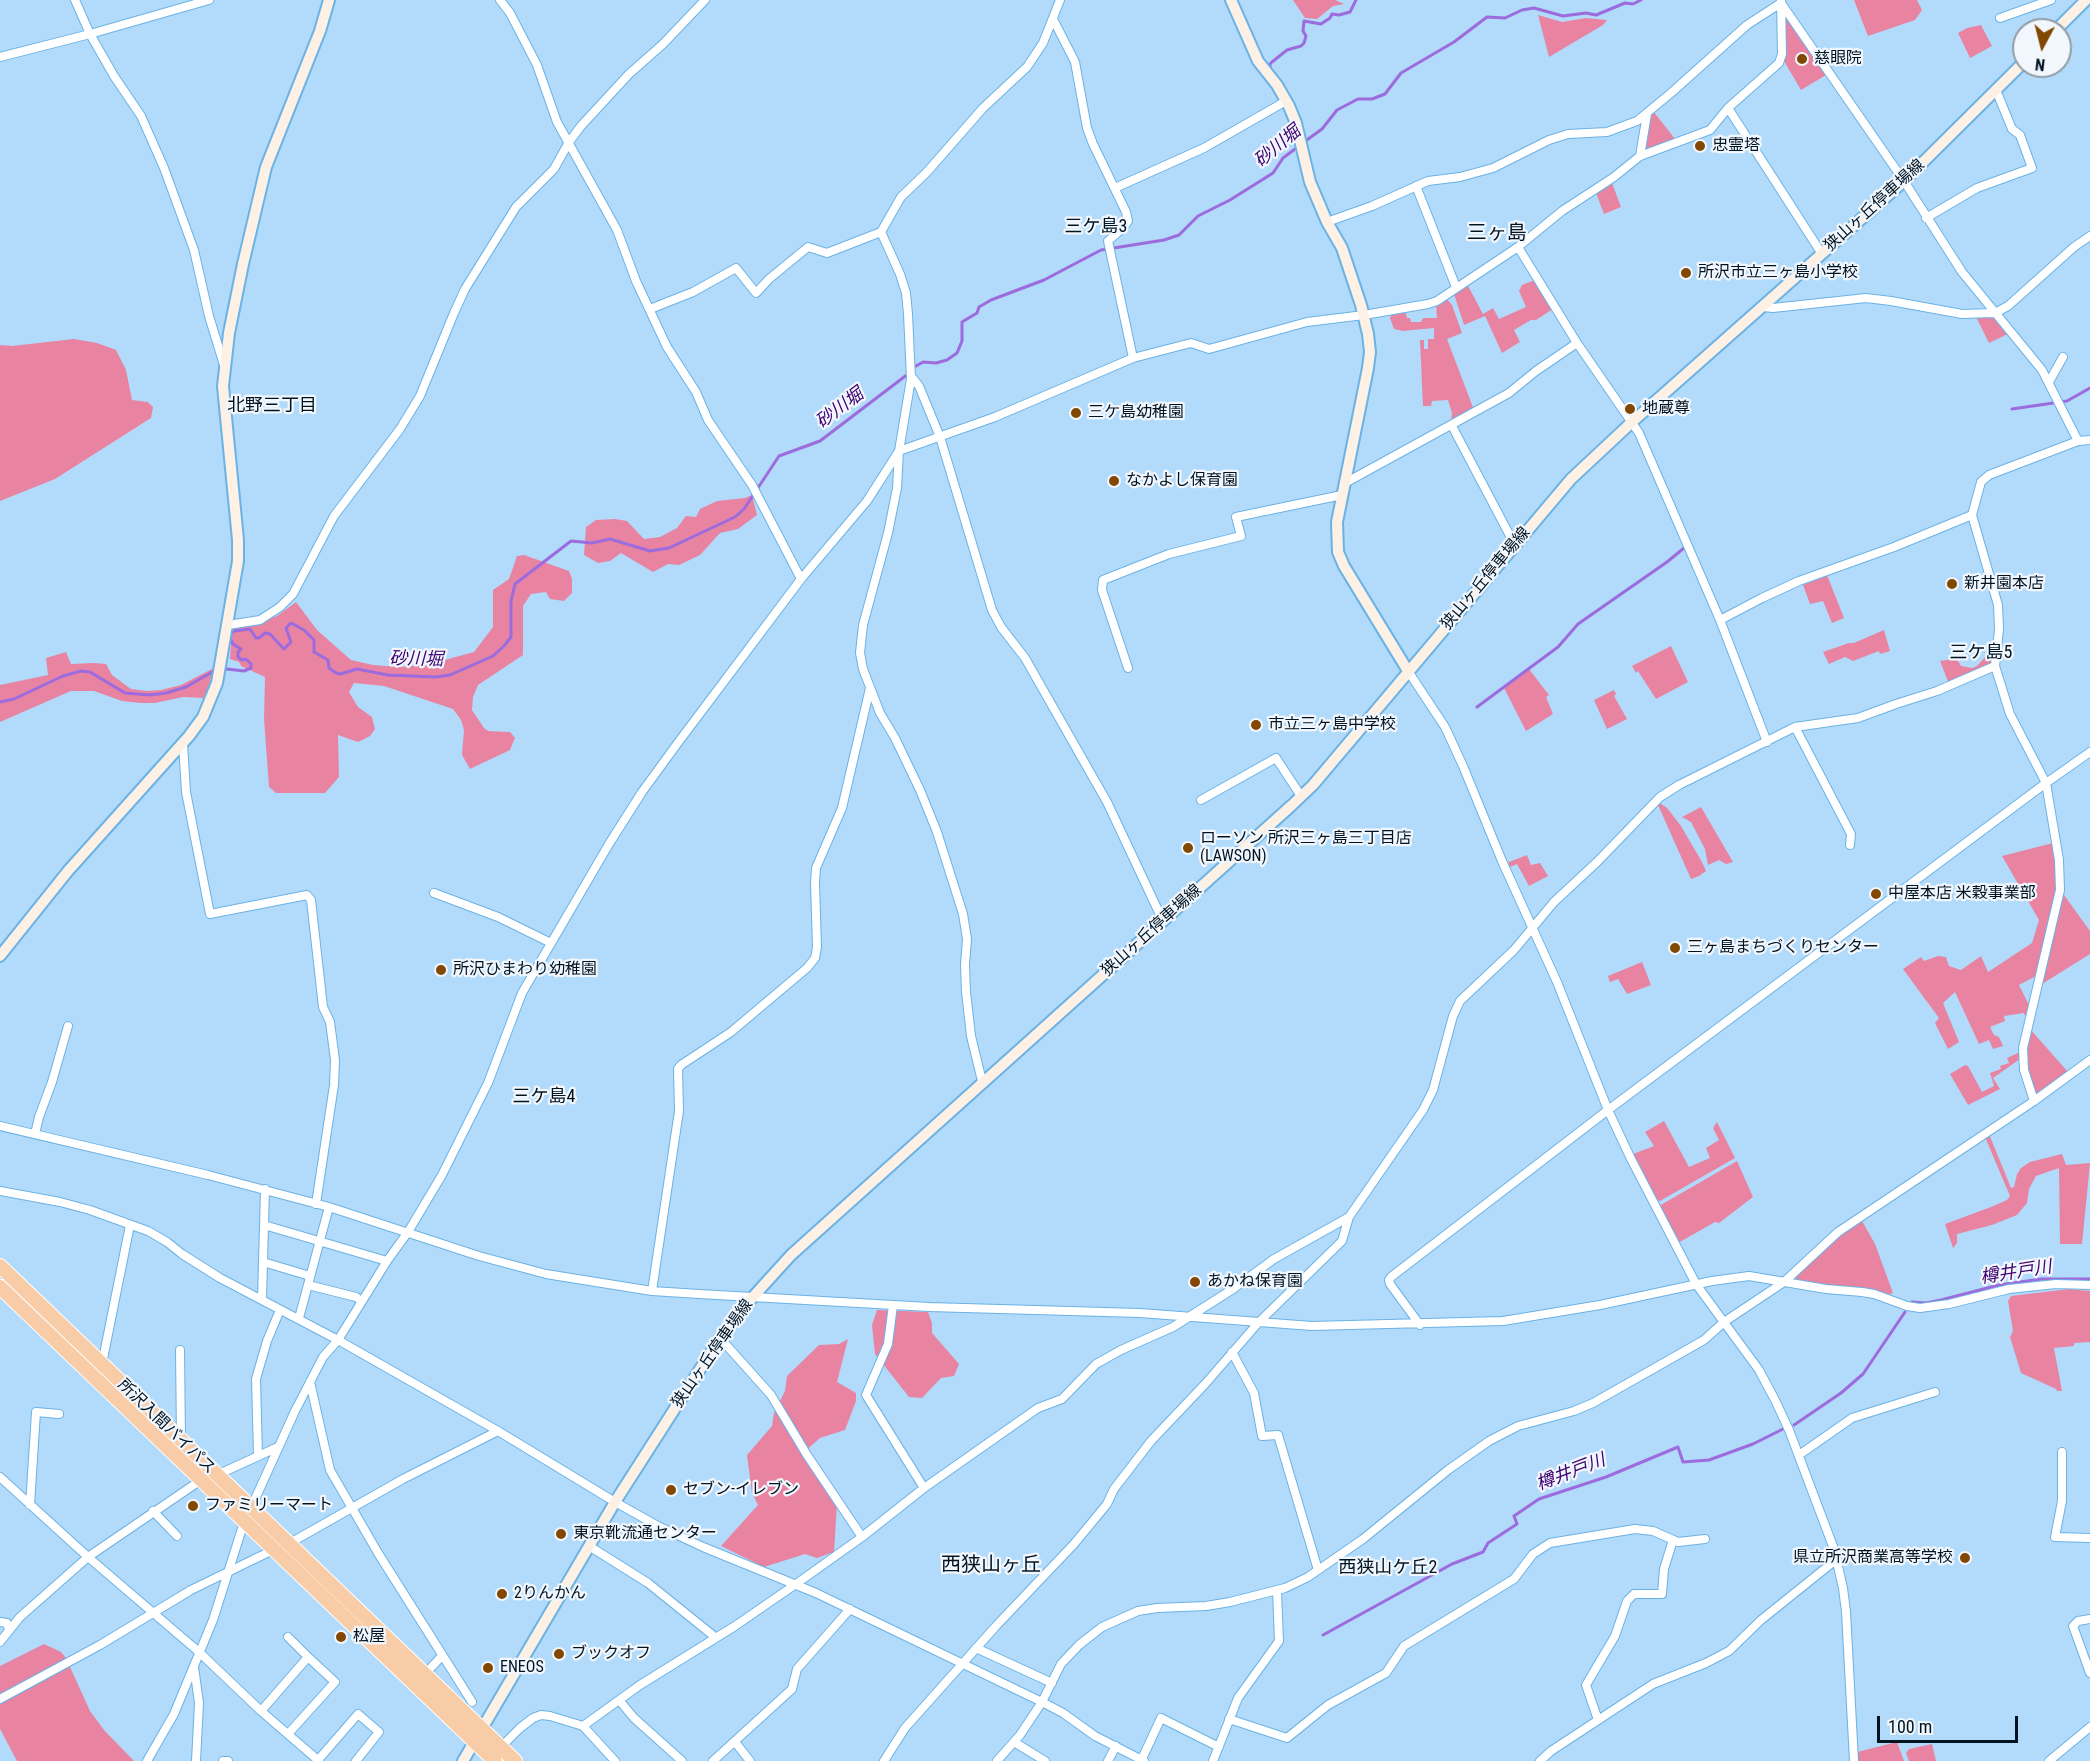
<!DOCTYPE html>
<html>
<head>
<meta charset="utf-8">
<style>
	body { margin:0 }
	#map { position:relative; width:2090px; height:1761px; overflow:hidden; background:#b2dbfb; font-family:"Roboto Condensed",sans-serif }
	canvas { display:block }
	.north { position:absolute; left:2012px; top:18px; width:60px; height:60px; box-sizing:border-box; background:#f1f7fd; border:2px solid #919ca5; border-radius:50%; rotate:187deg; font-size:16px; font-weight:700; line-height:24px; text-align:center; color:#001321 }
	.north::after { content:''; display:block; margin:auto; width:21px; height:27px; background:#824700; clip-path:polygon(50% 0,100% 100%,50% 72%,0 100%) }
	.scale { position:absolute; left:1877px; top:1716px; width:141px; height:27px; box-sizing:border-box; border:3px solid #001321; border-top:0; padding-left:8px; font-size:18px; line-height:21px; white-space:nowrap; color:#001321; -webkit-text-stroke:4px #f1f7fd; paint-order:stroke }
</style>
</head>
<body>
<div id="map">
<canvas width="2090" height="1761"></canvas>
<div class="north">N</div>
<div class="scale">100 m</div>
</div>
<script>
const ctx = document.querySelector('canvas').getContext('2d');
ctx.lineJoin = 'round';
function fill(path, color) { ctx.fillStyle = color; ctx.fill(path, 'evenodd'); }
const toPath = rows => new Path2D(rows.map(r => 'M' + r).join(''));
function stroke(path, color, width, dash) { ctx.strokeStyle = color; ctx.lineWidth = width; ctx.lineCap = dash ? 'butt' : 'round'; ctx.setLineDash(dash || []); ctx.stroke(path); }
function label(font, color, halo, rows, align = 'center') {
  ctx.font = font + ' "Roboto Condensed","Noto Sans JP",sans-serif'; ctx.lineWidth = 4.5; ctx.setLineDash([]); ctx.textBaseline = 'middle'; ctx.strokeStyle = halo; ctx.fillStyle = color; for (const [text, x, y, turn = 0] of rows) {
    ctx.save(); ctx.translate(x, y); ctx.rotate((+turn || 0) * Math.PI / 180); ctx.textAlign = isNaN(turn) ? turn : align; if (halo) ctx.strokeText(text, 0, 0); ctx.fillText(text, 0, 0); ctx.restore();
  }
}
fill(toPath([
	[1293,0,1335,0,1344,4,1333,6,1317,19,1305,18],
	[1854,0,1917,0,1922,10,1915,20,1868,36],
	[1786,14,1826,75,1801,90,1784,61,1786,53,1783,16],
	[1538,15,1562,22,1586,18,1607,20,1603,25,1549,57],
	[1981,25,1992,46,1970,58,1958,33,1967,28],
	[1653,111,1676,140,1647,151,1643,148,1649,114],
	[1612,183,1621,207,1604,214,1596,193],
	[1535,280,1553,309,1536,320,1531,320,1514,330,1520,342,1502,353,1485,316,1464,325,1454,294,1467,284,1483,314,1493,308,1499,319,1526,307,1519,291,1522,285],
	[1446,298,1452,305,1462,333,1447,339,1474,410,1451,423,1452,413,1448,400,1432,401,1431,406,1423,406,1420,340,1424,340,1424,349,1428,349,1428,339,1434,339,1434,328,1403,331,1394,329,1390,318,1392,313,1405,310,1407,318,1410,318,1411,322,1421,322,1423,318,1437,318,1436,303],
	[1993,315,2010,333,1989,343,1976,317],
	[74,339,97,343,116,350,126,370,132,400,148,402,153,407,151,418,55,479,0,501,0,345,12,346],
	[752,495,757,515,738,529,720,533,700,555,679,565,668,564,653,572,621,553,610,561,598,563,584,555,586,527,596,520,615,519,627,521,644,539,660,537,677,528,686,516,696,517,700,509,717,501,745,498],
	[524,555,569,571,572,579,572,593,564,601,550,599,546,592,531,594,523,606,523,655,478,685,473,697,472,710,484,728,488,731,510,732,515,738,510,750,470,769,462,755,464,730,461,720,453,709,384,686,354,683,349,692,358,707,372,717,375,729,370,736,358,742,338,735,339,777,325,793,276,793,269,787,264,719,265,677,241,666,239,662,230,659,232,630,277,616,296,602,317,630,351,660,373,665,401,667,430,664,474,652,493,627,493,590,509,579,517,556],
	[1827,575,1844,618,1832,623,1823,601,1810,604,1803,585],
	[1884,630,1890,651,1880,654,1879,651,1853,661,1845,657,1829,664,1823,652,1849,643,1854,643],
	[1671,646,1688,682,1656,699,1638,671,1636,673,1632,666],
	[66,652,71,664,94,663,106,664,112,675,131,689,147,691,161,690,181,685,214,668,205,698,183,697,155,703,140,703,122,701,94,691,71,691,0,722,0,685,48,675,46,658],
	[1993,655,1990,665,1949,684,1940,661,1954,659,1958,661,1961,666,1972,668,1977,666,1986,656],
	[1529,669,1549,695,1546,697,1553,714,1526,731,1504,688],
	[1614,690,1616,694,1614,696,1627,719,1607,729,1594,700],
	[1660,803,1667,808,1681,826,1702,862,1706,871,1699,876,1691,879,1658,805],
	[1701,807,1733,862,1726,864,1719,860,1708,865,1705,849,1691,822,1682,817],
	[2053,843,2059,876,2038,975,2019,985,2030,1007,2029,1014,2024,1015,2024,1013,2004,1016,2005,1021,1990,1027,1994,1035,1999,1037,2003,1046,1993,1049,1989,1040,1979,1044,1955,992,1943,1003,1959,1042,1948,1049,1935,1023,1939,1018,1903,969,1921,957,1924,961,1938,956,1946,957,1949,966,1961,970,1981,956,1988,972,2032,943,2039,920,2002,856],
	[1527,855,1531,865,1540,863,1548,876,1529,886,1517,864,1510,867,1508,865,1509,862],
	[2064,895,2090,931,2090,954,2042,984,2061,896],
	[1642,962,1651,985,1627,994,1618,979,1610,982,1608,976],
	[2030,1029,2068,1072,2037,1094,2034,1092,2025,1060],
	[2020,1052,2020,1059,1993,1078,2000,1089,1968,1105,1950,1074,1965,1065,1968,1066,1982,1092,1994,1086,1990,1073,2001,1069,2000,1066,2009,1063,2007,1058],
	[1664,1121,1689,1167,1710,1158,1706,1148,1719,1140,1713,1128,1717,1122,1735,1158,1660,1201,1656,1200,1633,1154,1654,1146,1645,1132],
	[1989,1134,2011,1188,2014,1187,2017,1174,2021,1168,2030,1162,2062,1154,2066,1165,2090,1163,2082,1244,2060,1244,2059,1168,2036,1176,2029,1189,2027,1203,2017,1215,1992,1225,1957,1234,1957,1243,1953,1248,1945,1224,1991,1207,2007,1200,2010,1196,1985,1137],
	[1737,1161,1753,1197,1719,1223,1715,1222,1678,1243,1659,1206],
	[1861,1219,1875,1244,1893,1293,1888,1295,1868,1289,1819,1285,1796,1280,1795,1277,1797,1274,1832,1242],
	[2069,1289,2090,1291,2090,1342,2074,1343,2074,1346,2054,1348,2062,1391,2057,1391,2056,1389,2021,1373,2010,1337,2013,1331,2008,1301,2011,1296],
	[877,1310,928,1312,932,1323,932,1333,959,1364,954,1376,941,1378,922,1398,909,1397,875,1354,872,1325],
	[848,1339,837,1382,856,1393,856,1401,845,1430,820,1438,802,1454,837,1504,834,1552,817,1558,805,1554,764,1567,721,1546,758,1505,752,1493,747,1455,772,1426,774,1413,785,1391,787,1376,819,1345,839,1344],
	[44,1644,61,1652,66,1658,90,1711,104,1730,134,1761,17,1761,0,1729,0,1666],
	[1897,1742,1904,1761,1858,1761,1857,1752],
	[1932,1744,1936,1761,1909,1761,1906,1753,1909,1749]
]), '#e884a2');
stroke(toPath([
	[1270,70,1270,64,1272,62,1287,50,1301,46,1304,43,1306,36,1303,31,1304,21,1321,24,1330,18,1332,14,1339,15,1350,12,1356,0],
	[1304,142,1322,129,1337,110,1358,99,1372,99,1385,94,1401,73,1454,42,1487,17,1505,18,1522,10,1534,8,1563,16,1586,13,1596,15,1625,3,1633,4,1641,0],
	[916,366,923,362,936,363,947,360,957,353,962,341,962,322,977,313,979,307,991,300,1044,280,1101,250,1164,240,1179,235,1198,216,1230,200,1273,173,1283,158,1299,146],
	[2012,409,2067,401,2090,388],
	[0,702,14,699,63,676,81,671,90,672,125,693,150,695,166,693,186,687,214,671,227,669,244,671,251,668,251,664,246,659,242,660,238,657,238,652,241,649,233,644,230,638,231,634,234,631,250,629,256,638,259,638,265,633,270,634,284,649,291,642,286,628,291,623,304,630,314,640,314,652,328,660,329,668,336,673,340,674,357,669,388,675,436,677,450,675,493,656,504,646,511,637,511,601,515,584,571,541,592,543,610,539,650,551,669,548,735,517,744,509,779,456,820,441,908,374],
	[1477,707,1558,647,1578,624,1667,562,1684,548],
	[1912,1302,1926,1303,1941,1300,1999,1285,2041,1279,2090,1279],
	[1794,1425,1841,1393,1863,1374,1905,1312],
	[1323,1635,1452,1564,1483,1552,1488,1543,1517,1524,1514,1516,1539,1499,1606,1477,1678,1447,1683,1462,1709,1460,1753,1444,1783,1429]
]), '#9c6bdd', 3);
const street = toPath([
	[75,0,90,34,114,76,141,116,164,168,194,250,209,316,224,365],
	[500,0,510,13,537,65,557,122,617,230,636,281,667,347,696,392,708,420,752,485,801,579],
	[2000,18,2051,0],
	[1053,19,1075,62,1087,128,1093,144,1126,212,1128,221,1123,228,1108,241,1133,358],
	[0,57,90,34,209,0],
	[1728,108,1822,254],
	[1640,156,1647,114],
	[1416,186,1456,287],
	[1115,188,1204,148,1286,101],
	[1926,218,1977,188,2032,168,2020,135,2012,129,1996,90],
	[1327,222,1372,206,1428,181,1460,177,1493,168,1549,140,1568,134,1607,132,1637,121,1671,93,1747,25,1781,3,1904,181,1962,272,2042,370,2078,441],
	[1518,247,1577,343,1639,433,1720,620,1767,742],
	[1763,307,1773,308,1866,298,1891,301,1962,314,1995,313,2008,306,2074,247,2090,236],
	[650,309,693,292,736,268,756,293,769,279,808,247,827,253,881,232],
	[911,376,919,386,940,437,992,610,1001,627,1025,658,1107,802,1163,921],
	[2049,382,2063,357],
	[1452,426,1509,534,1517,543],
	[1345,483,1509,393,1536,371,1577,343],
	[1720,620,1762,598,1799,581,1894,547,1972,515],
	[228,625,260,620,280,607,293,594,334,516,400,429,420,396,454,313,465,289,516,207,554,169,569,142,581,126,629,74,663,44,705,0],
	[1128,668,1102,590,1103,580,1169,554,1241,536,1236,517,1342,495],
	[1408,671,1445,727,1463,766,1502,861,1557,982,1608,1110,1631,1159,1696,1284,1759,1370,1775,1400,1789,1430,1834,1549,1843,1588,1846,1612,1854,1761],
	[1795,727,1851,834,1850,845],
	[183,744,186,792,210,914,307,895,311,900,323,1007,330,1022,335,1060,334,1085,316,1204],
	[1201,800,1276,758,1301,796],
	[434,893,498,917,551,943],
	[982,1081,971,1036,966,992,965,965,967,939,963,914,937,832,920,790,895,738,880,713,863,669,860,653,863,625,888,533,897,488,899,451,995,417,1133,358,1191,343,1209,349,1307,322,1364,315,1428,304,1437,301,1518,247,1562,211,1614,177,1640,156,1710,130,1728,108,1779,63,1782,54,1781,0],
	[2034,1101,2024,1070,2023,1048,2060,890,2059,860,2046,783,2010,714,1995,666,1999,629,1998,605,1972,515,1981,482,1989,475,2078,441,2090,440],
	[0,1126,208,1175,329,1207,479,1256,546,1274,652,1291,699,1294,929,1307,1140,1313,1312,1326,1503,1321,1600,1305,1712,1281,1749,1276,1826,1289,1862,1292,1874,1294,1907,1306,1920,1308,1949,1304,2009,1289,2056,1284,2090,1285],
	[35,1134,39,1117,52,1082,68,1026],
	[0,1191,60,1202,90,1210,148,1231,167,1242,182,1254,220,1278,338,1340,498,1431,615,1502,658,1526,703,1547,816,1593,1042,1702,1063,1713,1095,1736,1144,1761],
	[264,1225,387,1261],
	[263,1262,310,1276],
	[308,1285,356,1297,361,1301],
	[652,1291,679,1111,678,1069,681,1065,731,1032,807,968,815,958,817,947,815,883,816,868,842,808,870,688],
	[262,1299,265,1189],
	[893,1305,888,1344,866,1395,924,1488],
	[299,1318,329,1207],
	[1420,1325,1390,1284,1389,1280,1391,1277,1608,1110,2046,783,2090,752],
	[720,1338,771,1395,807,1455,862,1537],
	[180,1350,181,1440],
	[1232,1352,1254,1393,1262,1436,1278,1435,1318,1570],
	[102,1364,130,1225],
	[310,1382,330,1470,378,1553,472,1702],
	[2062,1452,2062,1501,2055,1537,2090,1538],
	[1799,1455,1852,1418,1935,1392],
	[258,1456,256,1379,267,1341,280,1310],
	[217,1475,278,1447],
	[0,1477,88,1557,199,1652,261,1711,319,1761],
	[30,1505,36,1412,59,1414],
	[251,1508,295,1411,323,1357,338,1340,387,1261,408,1232,442,1175,488,1083,522,993,609,844,642,792,677,744,801,579,867,501,899,451,911,379,908,314,906,293,900,274,881,232,901,197,927,172,983,108,1027,67,1043,43,1060,0],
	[153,1511,177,1536],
	[290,1543,403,1479,498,1431],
	[589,1546,648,1583,715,1637],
	[2090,1619,2078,1621,2073,1626,2090,1673],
	[0,1622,7,1623,9,1630],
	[288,1637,308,1657],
	[0,1642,20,1617,88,1557,201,1480],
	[976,1648,1052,1683],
	[194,1667,199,1703,196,1761],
	[424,1675,442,1656],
	[0,1699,100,1645,191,1590,273,1550],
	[619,1700,634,1718,682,1761],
	[261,1711,308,1657,335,1682,288,1734],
	[1229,1719,1287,1738,1328,1705,1386,1673,1404,1646,1514,1579,1533,1554,1550,1543,1635,1529,1653,1531,1678,1542,1705,1539],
	[1598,1720,1586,1685,1615,1636,1627,1601,1634,1594,1662,1594,1664,1569,1673,1540],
	[583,1726,615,1761],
	[506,1742,520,1728,533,1718,541,1715,550,1716,583,1726,640,1685,735,1626,796,1584,862,1537,924,1488,1038,1408,1062,1399,1096,1364,1121,1350,1173,1327,1233,1289,1274,1259,1349,1217],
	[735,1742,750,1761],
	[1014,1742,1045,1761],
	[318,1760,358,1714,379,1732,356,1761],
	[147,1761,174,1714,213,1620,245,1519],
	[223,1761,228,1761],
	[713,1761,792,1689,797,1669,850,1609],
	[884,1761,905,1728,996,1626,1074,1544,1107,1504,1114,1489,1151,1441,1206,1383,1258,1323,1342,1241,1349,1217,1423,1110,1433,1090,1453,1016,1460,1001,1514,950,1554,902,1597,862,1660,797,1679,785,1795,727,1858,718,1896,704,1937,691,1995,666],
	[997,1761,1020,1735,1042,1702,1061,1664,1079,1645,1102,1627,1138,1611,1157,1608,1206,1606,1230,1602,1285,1588,1308,1577,1363,1539,1448,1470,1489,1441,1518,1426,1574,1411,1593,1403,1704,1340,1724,1322,1784,1282,1838,1232,2034,1101,2090,1060],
	[1108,1761,1116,1746],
	[1141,1761,1161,1718,1219,1747],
	[1213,1761,1238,1698,1279,1641,1277,1590],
	[1540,1761,1551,1751,1653,1684,1706,1663,1729,1651,1761,1620,1837,1559],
	[2049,1761,2090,1727]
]);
const secondary = toPath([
	[1231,0,1258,61,1277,85,1289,106,1296,123,1310,182,1327,222,1342,248,1361,305,1368,334,1370,352,1368,368,1337,522,1338,552,1344,566,1408,671],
	[2056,30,2086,0],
	[0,956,68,871,189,736,203,717,217,683,238,561,238,540,223,386,229,333,243,264,266,167,320,31,329,0],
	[463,1761,615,1502,720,1338,752,1298,791,1255,1292,805,1313,785,1571,479,1632,422,1904,181,2024,62]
]);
const highway = toPath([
	[0,1266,515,1761],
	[0,1287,495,1761]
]);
stroke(street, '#6bb2e5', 10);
stroke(secondary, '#6bb2e5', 14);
stroke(highway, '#fff', 16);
stroke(street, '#fff', 8);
stroke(secondary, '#fdf0e5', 10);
stroke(highway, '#f8cca7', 14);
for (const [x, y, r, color] of [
	[1802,59,6,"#824700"],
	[1700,146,6,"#824700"],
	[1686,273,6,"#824700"],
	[1630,409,6,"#824700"],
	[1076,413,6,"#824700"],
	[1114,481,6,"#824700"],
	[1952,584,6,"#824700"],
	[1256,725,6,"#824700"],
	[1188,848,6,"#824700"],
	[1876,894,6,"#824700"],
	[1675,948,6,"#824700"],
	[441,970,6,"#824700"],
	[1195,1282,6,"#824700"],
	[671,1490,6,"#824700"],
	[193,1506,6,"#824700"],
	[561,1534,6,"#824700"],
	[1965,1558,6,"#824700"],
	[502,1594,6,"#824700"],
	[341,1637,6,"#824700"],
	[559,1654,6,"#824700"],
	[488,1668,6,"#824700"]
]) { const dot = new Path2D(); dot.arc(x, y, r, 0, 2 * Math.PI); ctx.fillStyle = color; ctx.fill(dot); stroke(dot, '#f1f7fd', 2); }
label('16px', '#001321', '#f1f7fd', [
	["慈眼院",1814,59],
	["忠霊塔",1712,146],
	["所沢市立三ヶ島小学校",1698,273],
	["地蔵尊",1642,409],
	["三ケ島幼稚園",1088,413],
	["なかよし保育園",1126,481],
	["新井園本店",1964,584],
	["市立三ヶ島中学校",1268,725],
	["ローソン 所沢三ヶ島三丁目店",1200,839],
	["(LAWSON)",1200,857],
	["中屋本店 米穀事業部",1888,894],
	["三ヶ島まちづくりセンター",1687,948],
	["所沢ひまわり幼稚園",453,970],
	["あかね保育園",1207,1282],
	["セブン-イレブン",683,1490],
	["ファミリーマート",205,1506],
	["東京靴流通センター",573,1534],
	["県立所沢商業高等学校",1953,1558,"right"],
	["2りんかん",514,1594],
	["松屋",353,1637],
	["ブックオフ",571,1654],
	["ENEOS",500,1668]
], 'left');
label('16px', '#001321', '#f1f7fd', [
	["狭山ヶ丘停車場線",1875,206,-42],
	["狭山ヶ丘停車場線",1486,579,-50],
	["狭山ヶ丘停車場線",1152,931,-42],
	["狭山ヶ丘停車場線",713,1354,-55],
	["所沢入間バイパス",166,1427,44]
]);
label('italic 18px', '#400270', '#f1f7fd', [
	["砂川堀",1278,147,-40],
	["砂川堀",840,409,-37],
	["砂川堀",416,660,1],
	["樽井戸川",2016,1273,-9],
	["樽井戸川",1571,1473,-21]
]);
label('18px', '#001321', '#f1f7fd', [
	["三ケ島3",1096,227],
	["北野三丁目",272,406],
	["三ケ島5",1981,653],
	["三ケ島4",544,1097],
	["西狭山ケ丘2",1388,1568]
]);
label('20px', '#001321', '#f1f7fd', [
	["三ヶ島",1497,234],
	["西狭山ヶ丘",991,1566]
]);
</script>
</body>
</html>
